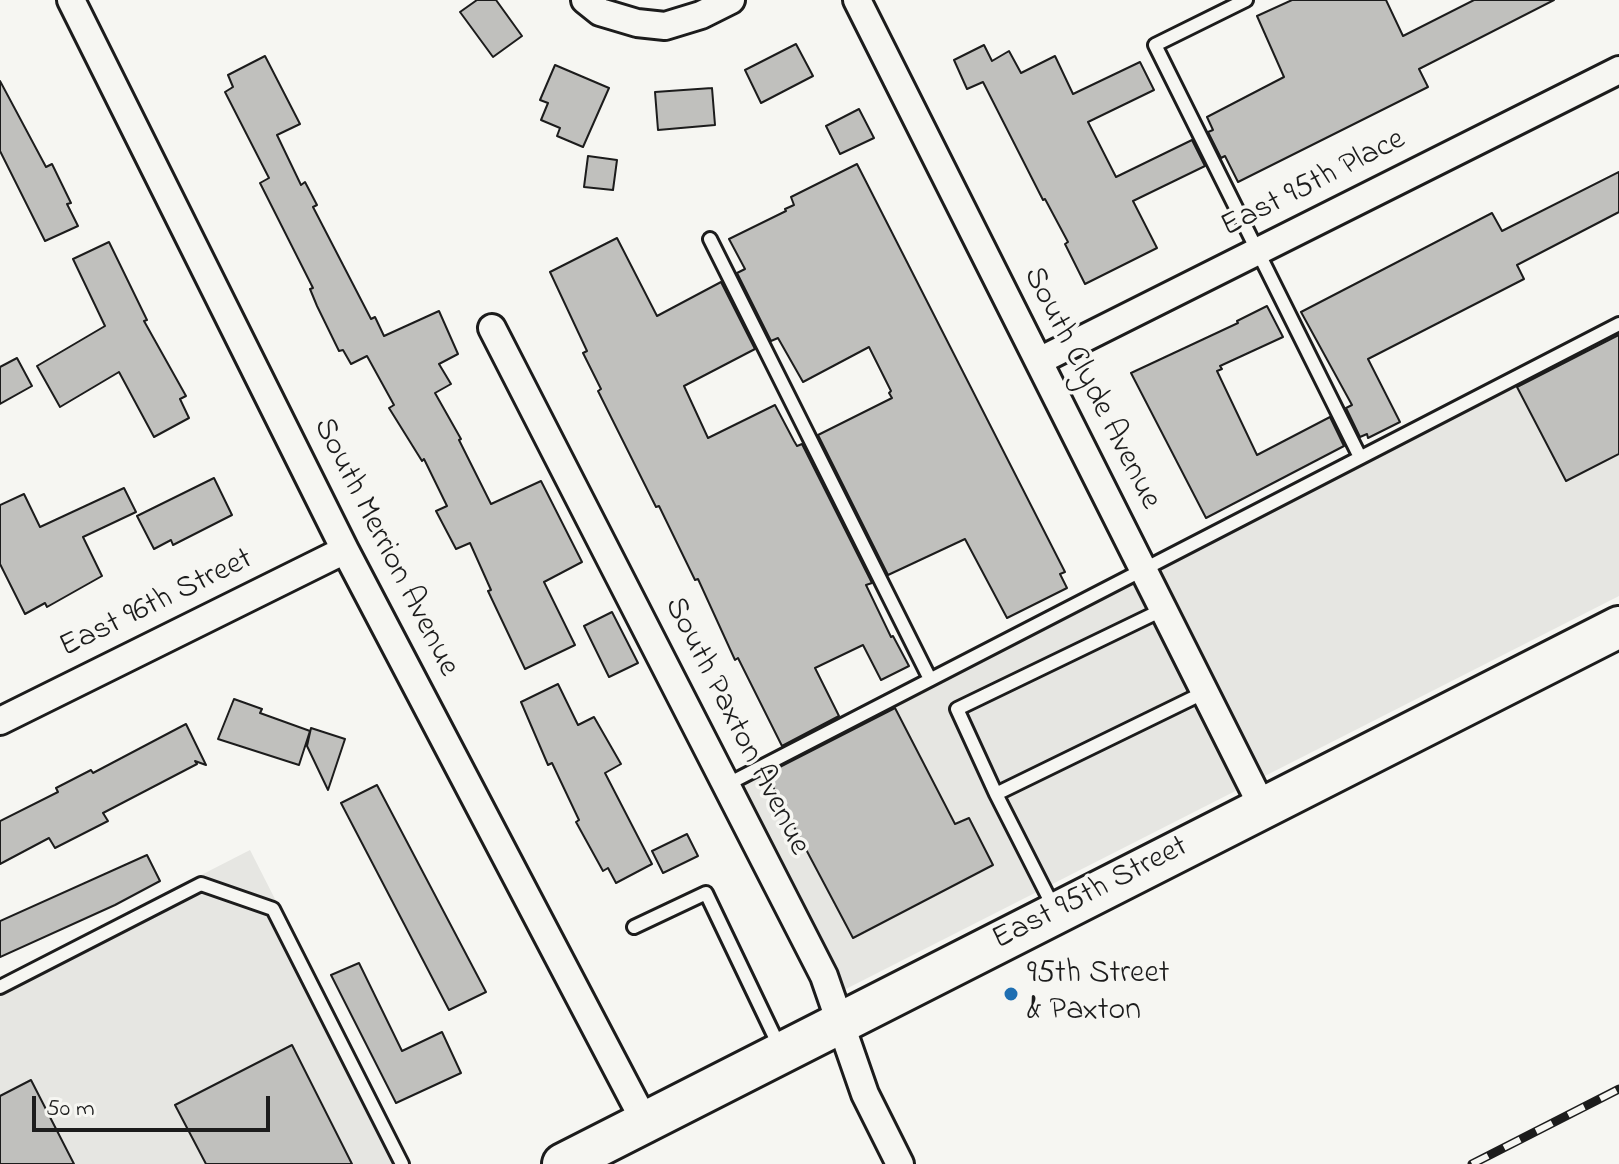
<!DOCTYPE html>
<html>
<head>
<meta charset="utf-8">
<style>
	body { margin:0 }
	#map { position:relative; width:1619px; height:1164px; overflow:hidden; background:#f6f6f2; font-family:"Indie Flower",sans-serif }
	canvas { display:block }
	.scale { position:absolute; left:32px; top:1096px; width:238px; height:36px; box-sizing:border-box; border:4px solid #1c1c1c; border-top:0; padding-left:10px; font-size:24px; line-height:28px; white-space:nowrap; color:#1c1c1c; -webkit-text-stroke:6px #f6f6f2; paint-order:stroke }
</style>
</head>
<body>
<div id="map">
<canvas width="1619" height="1164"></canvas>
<div class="scale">50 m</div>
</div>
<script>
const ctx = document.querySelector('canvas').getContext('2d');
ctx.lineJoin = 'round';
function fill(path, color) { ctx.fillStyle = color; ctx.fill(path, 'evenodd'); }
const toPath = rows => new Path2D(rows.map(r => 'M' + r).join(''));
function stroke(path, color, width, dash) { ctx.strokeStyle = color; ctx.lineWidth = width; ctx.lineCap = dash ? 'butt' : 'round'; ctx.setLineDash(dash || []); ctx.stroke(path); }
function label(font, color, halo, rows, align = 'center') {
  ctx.font = font + ' "Indie Flower",sans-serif'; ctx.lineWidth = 7; ctx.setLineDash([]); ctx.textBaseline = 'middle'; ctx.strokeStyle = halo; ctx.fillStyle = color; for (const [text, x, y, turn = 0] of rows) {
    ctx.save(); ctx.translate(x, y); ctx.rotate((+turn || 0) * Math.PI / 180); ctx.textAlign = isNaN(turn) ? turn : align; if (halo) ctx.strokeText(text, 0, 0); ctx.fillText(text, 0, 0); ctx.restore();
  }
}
fill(toPath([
	[1619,318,1619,596,840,992,728,776],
	[250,850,410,1164,0,1164,0,978]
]), '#e6e6e2');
const building = toPath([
	[477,0,496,0,522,36,493,57,460,12,477,0],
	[1292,0,1386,0,1403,36,1474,0,1554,0,1419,69,1428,87,1238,182,1225,156,1221,158,1208,132,1213,130,1207,117,1284,77,1257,16,1292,0],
	[796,44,813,76,761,103,745,70,796,44],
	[984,45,992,61,1009,51,1021,73,1055,56,1073,94,1140,62,1154,90,1088,122,1116,177,1192,140,1205,166,1133,201,1157,248,1085,284,1065,244,1068,242,1045,199,1043,200,983,82,967,89,954,60,984,45],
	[265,56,300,124,277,135,301,185,305,182,317,205,313,207,371,319,375,317,384,336,439,311,458,354,439,364,451,384,435,393,461,439,459,440,491,504,541,481,582,562,544,582,575,645,525,669,488,591,491,590,470,543,456,549,436,511,447,506,424,459,422,461,389,408,394,405,367,356,351,364,343,350,339,351,317,306,310,289,313,288,260,183,269,178,225,92,233,87,228,75,265,56],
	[555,65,609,88,583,147,557,136,560,128,541,120,548,103,540,100,555,65],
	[0,81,46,167,52,164,71,203,67,204,78,226,45,241,0,151,0,81],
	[712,88,715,125,658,130,655,92,712,88],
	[859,109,874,138,840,154,826,126,859,109],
	[588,156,617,160,613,190,584,187,588,156],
	[857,164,1065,572,1060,574,1067,588,1007,618,965,539,888,575,818,435,892,398,889,393,891,391,869,347,803,382,778,338,771,341,737,273,745,269,729,239,786,211,785,209,794,205,791,197,857,164],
	[1619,172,1619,212,1517,265,1524,279,1368,359,1400,422,1368,438,1367,434,1360,437,1346,408,1352,405,1301,312,1492,213,1502,231,1619,172],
	[617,238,657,316,721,282,755,349,684,386,708,438,775,405,794,441,797,446,802,444,872,583,866,585,891,637,893,636,909,666,881,680,863,645,815,668,839,716,782,746,738,658,735,660,698,579,695,580,659,506,656,507,598,391,601,389,583,353,587,351,550,272,617,238],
	[109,242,147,320,144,321,186,396,180,399,189,418,154,437,119,372,60,407,37,366,105,326,73,259,109,242],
	[1267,306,1283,337,1220,366,1222,369,1217,371,1257,455,1330,417,1344,446,1206,518,1131,373,1238,323,1237,321,1267,306],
	[1619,335,1619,454,1566,481,1517,387,1619,335],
	[17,358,32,386,0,404,0,367,17,358],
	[214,478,232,515,173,545,171,540,154,549,137,516,214,478],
	[124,488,136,512,83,537,102,576,47,607,45,603,25,614,0,564,0,505,24,494,40,527,124,488],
	[612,612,638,663,609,677,584,626,612,612],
	[558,684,578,725,594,717,621,764,605,773,652,864,616,883,608,868,603,871,576,822,579,820,552,763,548,765,521,702,558,684],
	[234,699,262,709,260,713,310,731,299,765,218,739,234,699],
	[895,708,955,824,969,818,993,865,853,938,766,774,895,708],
	[186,724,206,765,195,761,197,764,103,813,108,821,55,848,49,838,0,864,0,821,58,792,56,788,91,770,93,773,186,724],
	[311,728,345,739,328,790,307,746,311,728],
	[377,785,486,992,449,1010,341,803,377,785],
	[687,834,698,856,663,873,652,851,687,834],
	[147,855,160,881,115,905,0,957,0,921,147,855],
	[359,963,402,1051,442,1032,461,1073,396,1103,331,975,359,963],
	[292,1045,352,1164,206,1164,175,1105,292,1045],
	[31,1080,74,1164,0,1164,0,1096,31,1080]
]);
fill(building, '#c0c0bd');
stroke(building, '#1c1c1c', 2);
const lane = toPath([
	[1246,0,1155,45,1360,457],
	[710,239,930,679],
	[726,785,1619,324],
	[996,794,1205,692],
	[1055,910,996,794,957,709,1164,609],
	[634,927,706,893,781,1050],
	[0,987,201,884,273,909,402,1164]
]);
const street = toPath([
	[71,0,345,550,645,1122],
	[585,0,600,12,637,23,665,26,701,15,731,0],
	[857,0,1263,808],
	[492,328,824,976,865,1094,900,1164],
	[1039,361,1619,70],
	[0,721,345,550]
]);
const primary = toPath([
	[563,1164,1619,627]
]);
stroke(lane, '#1c1c1c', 18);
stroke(street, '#1c1c1c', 32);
stroke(primary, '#1c1c1c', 46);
stroke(lane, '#f6f6f2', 12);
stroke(street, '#f6f6f2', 26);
stroke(primary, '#f6f6f2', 40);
const rail = toPath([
	[1472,1164,1619,1089]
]);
stroke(rail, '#1c1c1c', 9);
stroke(rail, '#f6f6f2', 6, [18]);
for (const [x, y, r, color] of [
	[1011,994,8,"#1f6fb2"]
]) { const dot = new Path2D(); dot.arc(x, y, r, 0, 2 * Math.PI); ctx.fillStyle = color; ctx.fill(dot); stroke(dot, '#f6f6f2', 3); }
label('32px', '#1c1c1c', '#f6f6f2', [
	["East 95th Place",1314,185,-27],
	["South Clyde Avenue",1090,389,63],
	["South Merrion Avenue",384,548,63],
	["East 96th Street",157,605,-26],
	["South Paxton Avenue",735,727,63],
	["East 95th Street",1091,895,-27]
]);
label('32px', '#1c1c1c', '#f6f6f2', [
	["95th Street",1027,976],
	["& Paxton",1027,1013]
], 'left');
</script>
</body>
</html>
